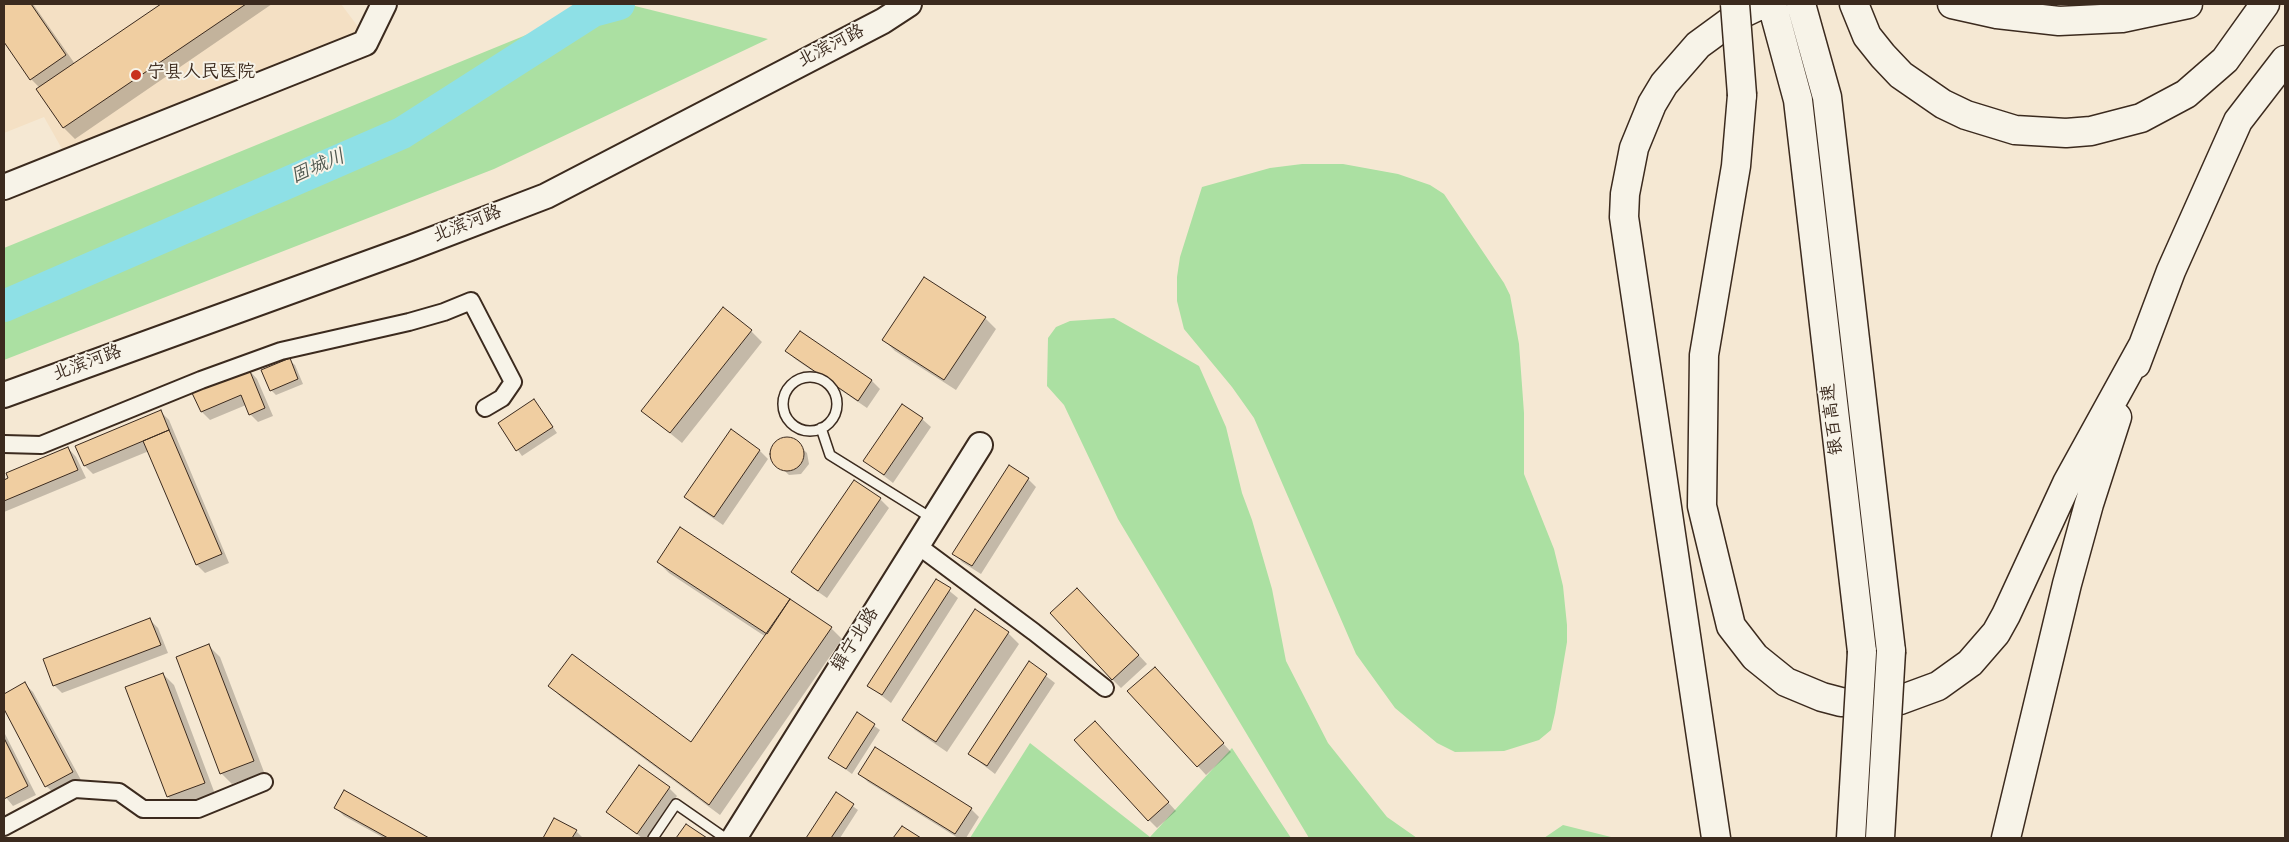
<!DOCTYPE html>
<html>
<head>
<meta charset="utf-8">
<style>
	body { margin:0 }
	#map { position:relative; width:2289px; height:842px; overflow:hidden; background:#f5e8d3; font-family:Dekko,sans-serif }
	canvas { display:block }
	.frame { position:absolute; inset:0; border:5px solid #3b2a1e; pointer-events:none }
</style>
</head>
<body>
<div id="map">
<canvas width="2289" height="842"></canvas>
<div class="frame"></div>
</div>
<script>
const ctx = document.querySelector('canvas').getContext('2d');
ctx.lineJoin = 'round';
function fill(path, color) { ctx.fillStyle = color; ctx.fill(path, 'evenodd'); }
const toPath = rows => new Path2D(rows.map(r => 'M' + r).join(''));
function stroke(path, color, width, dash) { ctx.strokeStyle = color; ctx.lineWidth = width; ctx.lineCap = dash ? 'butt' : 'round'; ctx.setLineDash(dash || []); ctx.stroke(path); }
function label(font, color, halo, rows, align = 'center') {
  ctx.font = font + ' Dekko,"LXGW WenKai TC",sans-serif'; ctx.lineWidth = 4; ctx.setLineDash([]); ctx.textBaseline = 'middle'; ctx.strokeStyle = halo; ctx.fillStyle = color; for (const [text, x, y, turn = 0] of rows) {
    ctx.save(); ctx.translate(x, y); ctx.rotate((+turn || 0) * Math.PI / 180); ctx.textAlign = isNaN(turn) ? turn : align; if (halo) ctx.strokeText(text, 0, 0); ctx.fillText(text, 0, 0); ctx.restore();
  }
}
fill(toPath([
	[4,4,341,4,362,32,70,163,44,117,4,133]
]), '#f4e0c4');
fill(toPath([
	[602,4,627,4,768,39,494,169,4,360,4,248],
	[1302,164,1343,164,1398,174,1430,185,1444,194,1504,283,1510,295,1519,344,1524,413,1524,474,1554,549,1563,586,1567,625,1567,642,1555,713,1551,730,1539,740,1504,751,1455,752,1437,743,1395,708,1356,654,1254,418,1232,387,1184,329,1177,301,1177,277,1180,257,1202,187,1270,168],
	[1114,318,1199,366,1226,427,1242,493,1252,520,1272,589,1286,661,1328,743,1387,817,1417,838,1309,838,1118,519,1064,405,1047,386,1048,338,1056,327,1070,321],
	[1030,743,1150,837,1232,748,1291,838,970,838],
	[1563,825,1615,838,1544,838]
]), '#abe0a2');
fill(toPath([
	[4,4,33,4,75,64,164,4,272,4,75,139,64,128,38,90,40,88,31,79,4,39],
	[985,318,996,329,956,390,895,351,884,340],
	[751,331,762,342,682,443,643,411],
	[800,332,872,381,880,389,867,408,795,359,787,351],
	[289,360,295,365,303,384,276,395,271,390],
	[249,370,257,379,273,416,258,422,250,414,246,405,210,420,202,412,194,394],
	[534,400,557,433,522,456,499,423],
	[161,412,169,420,229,563,205,573,197,565,149,451,93,474,85,466,77,447],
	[922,419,931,427,893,483,865,461],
	[792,439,807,453,809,464,801,474,789,475,774,461,773,449,780,440],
	[68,448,76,457,86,478,4,512,4,482],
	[760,451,768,459,723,525,694,505,686,497],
	[1028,479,1036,487,981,574,962,562,954,553],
	[854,482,880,499,889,508,827,598,801,580,792,572],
	[680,529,831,628,842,639,720,815,561,697,550,686,692,744,766,637,669,573,658,562],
	[936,580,958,598,891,703,869,686],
	[1085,597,1147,664,1121,688,1112,679],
	[150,620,158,628,168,653,62,693,54,685],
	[1008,633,1019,644,947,752,915,730,904,719],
	[209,646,220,657,264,772,232,784,221,773],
	[1029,663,1055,683,995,774,969,754],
	[163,674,174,685,215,794,179,808,168,797,127,688],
	[1163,677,1231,752,1206,775,1129,691],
	[25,684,33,692,81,780,55,794,46,786,4,706,4,695],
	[857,714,880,730,852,774,829,757],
	[1103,731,1176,811,1157,828,1149,820],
	[4,732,36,795,13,806,4,795],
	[860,774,971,809,979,817,966,838,958,838,868,782],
	[669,788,677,796,648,838,642,838,608,812],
	[344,792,427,838,384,838,344,816,336,808],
	[836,794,858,810,840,838,808,838],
	[555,819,576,831,583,838,544,838]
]), '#0003');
stroke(toPath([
	[4,306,402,133,593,11,619,4]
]), '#8ee0e6', 32);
const building = toPath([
	[4,4,31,4,66,55,30,80,4,42,4,4],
	[161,4,246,4,63,128,36,89,161,4],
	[924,277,986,317,944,380,882,340,924,277],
	[723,307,752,330,670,433,641,411,723,307],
	[800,331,872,380,858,401,785,351,800,331],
	[290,358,298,379,270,391,261,370,290,358],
	[249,369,265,408,249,415,241,395,201,412,192,393,249,369],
	[534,399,553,427,516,451,498,423,534,399],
	[902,404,923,418,884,475,863,461,902,404],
	[161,410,169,430,84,466,75,446,161,410],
	[731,429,760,450,714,517,684,497,731,429],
	[169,430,222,554,196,565,143,441,169,430],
	'770 454a17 17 0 1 1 34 0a17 17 0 1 1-34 0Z',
	[68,447,78,470,4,501,4,480,8,478,6,473,68,447],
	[1009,465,1029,478,972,566,952,554,1009,465],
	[854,480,881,498,818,591,791,572,854,480],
	[680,527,790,599,767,634,657,562,680,527],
	[936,579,951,588,882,695,867,686,936,579],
	[1077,588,1139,655,1112,680,1050,613,1077,588],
	[790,599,832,627,709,805,548,686,572,654,691,742,790,599],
	[975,609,1009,632,936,742,902,720,975,609],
	[150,618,161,645,53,686,43,659,150,618],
	[209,644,254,761,220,774,176,657,209,644],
	[1029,661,1047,674,987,766,968,754,1029,661],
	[1155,667,1224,743,1197,767,1127,691,1155,667],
	[163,673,205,783,167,797,125,687,163,673],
	[25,682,73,772,45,787,4,709,4,694,25,682],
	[857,712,875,724,846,769,828,758,857,712],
	[1095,721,1169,802,1148,821,1074,740,1095,721],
	[4,738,28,786,4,799,4,738],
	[875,747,972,808,955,834,858,774,875,747],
	[639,765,670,787,637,834,606,812,639,765],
	[344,790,429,838,388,838,334,808,344,790],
	[836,792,854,804,831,838,806,838,836,792],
	[554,818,577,830,572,838,543,838,554,818],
	[686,824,707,838,676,838,686,824],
	[902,826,921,838,893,838,902,826]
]);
fill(building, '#f0cea1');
stroke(building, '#3b2a1e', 1);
const lane = toPath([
	'783 404a27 27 0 1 1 54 0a27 27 0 1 1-54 0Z',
	[821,428,830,455,933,519],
	[653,838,676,804,725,838]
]);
const street = toPath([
	[4,444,41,445,201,380,281,351,409,322,444,312,471,301,513,382,502,398,485,408],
	[917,545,1034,632,1105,688],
	[4,827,75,789,119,792,143,809,198,809,264,782]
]);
const secondary = toPath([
	[4,187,365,43,384,4],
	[4,395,410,248,546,196,883,21,909,4],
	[734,838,980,445]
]);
const highway = toPath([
	[1772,4,1798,100,1862,652],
	[1801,4,1827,97,1891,651],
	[1854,4,1867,36,1883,56,1901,75,1943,104,1966,115,2015,130,2066,133,2091,131,2141,118,2186,94,2225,60,2265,4],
	[1952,4,1997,14,2059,21,2122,18,2188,4],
	[1742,95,1736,166,1704,355,1702,506,1731,626,1755,657,1786,682,1822,697,1841,702,1881,703,1900,700,1938,686,1970,663,1996,633,2006,615,2067,483,2142,347],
	[2136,364,2171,271,2238,121,2285,60],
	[1716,838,1624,217,1625,194,1634,148,1652,104,1664,84,1698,45,1739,15,1762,4],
	[2006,838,2067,584,2089,504,2117,417]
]);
stroke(lane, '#3b2a1e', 12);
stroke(street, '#3b2a1e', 20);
stroke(secondary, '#3b2a1e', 28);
stroke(highway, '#3b2a1e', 31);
stroke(lane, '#f7f3e8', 9);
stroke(street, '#f7f3e8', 16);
stroke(secondary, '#f7f3e8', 24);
stroke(highway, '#f7f3e8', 28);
const highwayBridge = toPath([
	[1735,4,1742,95],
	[1851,838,1862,652],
	[1880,838,1891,651]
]);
stroke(highwayBridge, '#3b2a1e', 31, []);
stroke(highwayBridge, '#f7f3e8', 28);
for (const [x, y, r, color] of [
	[136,75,6,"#c8321e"]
]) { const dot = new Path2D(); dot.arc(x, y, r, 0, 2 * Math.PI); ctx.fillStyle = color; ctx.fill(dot); stroke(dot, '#f7f3e8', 2); }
label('18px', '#3b2a1e', '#f7f3e8', [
	["北滨河路",832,48,-27],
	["北滨河路",468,226,-21],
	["北滨河路",88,365,-20],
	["银百高速",1835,419,-97],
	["辑宁北路",857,641,-58]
]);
label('18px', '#3b2a1e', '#f7f3e8', [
	["宁县人民医院",147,75]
], 'left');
label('italic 19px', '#505850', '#f7f3e8', [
	["固城川",319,169,-23]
]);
</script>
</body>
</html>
